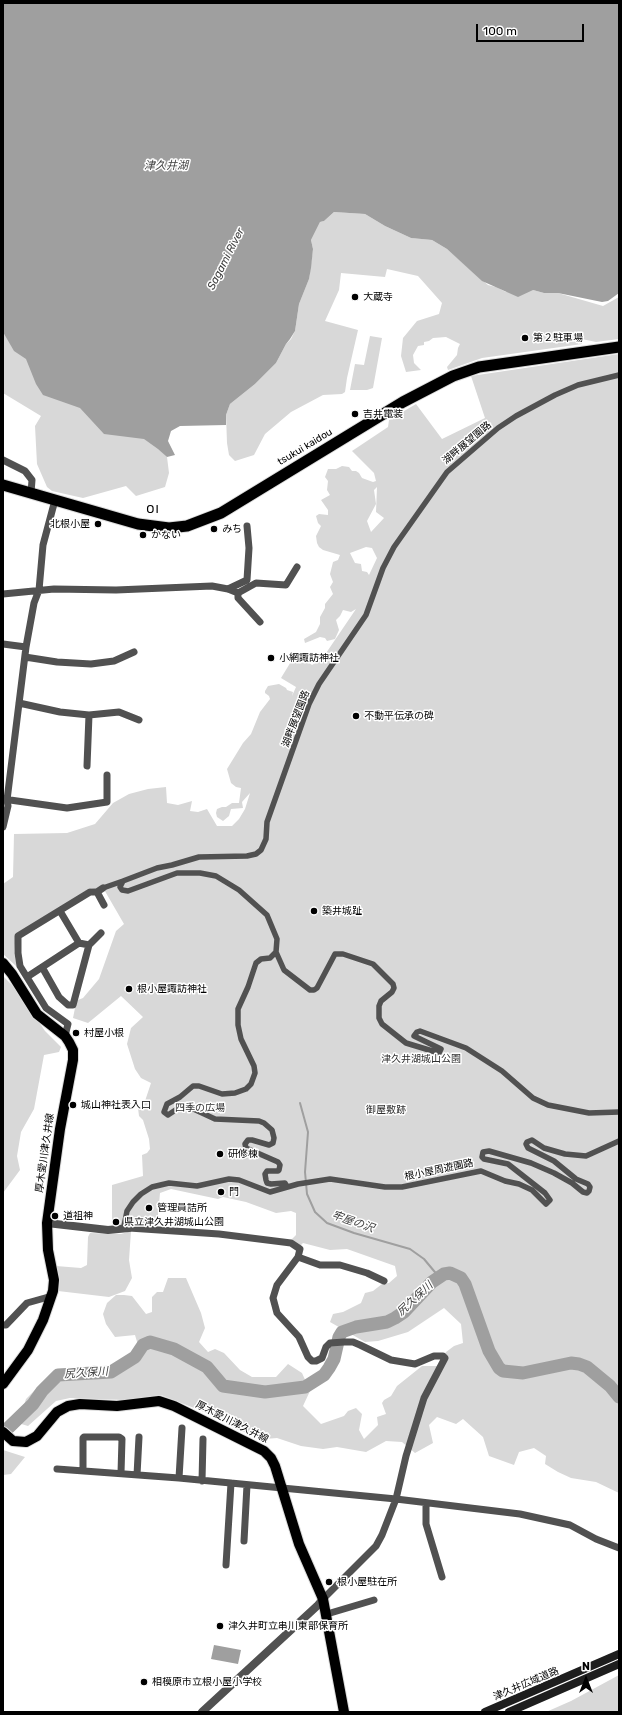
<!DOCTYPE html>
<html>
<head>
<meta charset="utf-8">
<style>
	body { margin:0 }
	#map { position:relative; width:622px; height:1715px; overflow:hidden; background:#fff; font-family:Rubik,sans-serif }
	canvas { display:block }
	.frame { position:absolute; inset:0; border:4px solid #000; pointer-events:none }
	.north { position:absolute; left:566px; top:1659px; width:40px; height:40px; -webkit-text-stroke:3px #fff; paint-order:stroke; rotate:0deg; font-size:11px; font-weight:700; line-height:16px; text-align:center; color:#000 }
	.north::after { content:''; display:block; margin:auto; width:14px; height:18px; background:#000; clip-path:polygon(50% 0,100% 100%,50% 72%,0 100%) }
	.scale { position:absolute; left:476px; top:24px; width:108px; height:18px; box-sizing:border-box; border:2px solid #000; border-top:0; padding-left:5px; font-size:12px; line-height:14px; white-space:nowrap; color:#000; -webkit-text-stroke:3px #fff; paint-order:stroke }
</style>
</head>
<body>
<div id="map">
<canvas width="622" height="1715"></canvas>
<div class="frame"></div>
<div class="north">N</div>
<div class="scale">100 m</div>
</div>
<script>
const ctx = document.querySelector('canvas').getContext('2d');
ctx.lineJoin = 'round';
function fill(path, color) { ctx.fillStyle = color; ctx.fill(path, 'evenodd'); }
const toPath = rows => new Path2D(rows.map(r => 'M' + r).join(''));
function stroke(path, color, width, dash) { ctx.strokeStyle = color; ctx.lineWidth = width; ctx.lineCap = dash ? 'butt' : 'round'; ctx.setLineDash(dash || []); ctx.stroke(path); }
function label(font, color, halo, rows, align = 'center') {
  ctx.font = font + ' Rubik,"Noto Sans JP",sans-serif'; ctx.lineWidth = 3; ctx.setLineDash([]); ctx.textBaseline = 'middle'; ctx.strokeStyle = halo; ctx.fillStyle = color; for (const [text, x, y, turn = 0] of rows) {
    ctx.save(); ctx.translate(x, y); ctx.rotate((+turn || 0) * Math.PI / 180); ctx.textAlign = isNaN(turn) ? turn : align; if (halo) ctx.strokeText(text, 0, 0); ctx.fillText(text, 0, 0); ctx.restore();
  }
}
fill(toPath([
	[334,212,365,214,385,226,411,238,432,240,447,249,488,285,496,287,506,292,533,290,544,293,558,293,603,306,619,297,619,339,596,342,582,339,582,344,482,358,448,370,447,367,457,355,458,348,460,344,446,337,433,338,429,341,424,342,424,345,418,346,413,355,414,363,421,370,406,372,401,356,403,338,417,321,439,314,442,303,418,276,387,269,385,277,341,273,339,290,325,321,358,330,347,378,345,392,342,394,323,395,291,412,265,434,254,455,235,461,229,455,227,443,226,415,230,404,255,384,276,363,286,344,291,339,295,331,299,304,309,279,313,249,311,240,320,222,324,221],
	[3,328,27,359,82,408,145,439,160,449,167,457,169,473,165,487,136,496,126,486,83,498,52,491,47,487,37,464,35,426,41,416,3,393],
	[370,336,382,338,373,388,367,390,350,390,355,364,364,365],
	[619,354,619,1493,596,1482,571,1478,558,1472,545,1464,546,1456,534,1448,519,1452,514,1465,489,1456,483,1437,463,1419,456,1424,437,1417,429,1425,433,1443,415,1453,402,1442,386,1441,366,1452,337,1447,323,1449,301,1446,277,1438,265,1439,236,1429,222,1419,161,1395,125,1400,70,1398,56,1401,28,1426,18,1423,26,1399,45,1380,65,1377,84,1380,85,1369,94,1365,112,1370,130,1357,138,1345,135,1335,115,1337,106,1324,103,1314,107,1303,116,1295,124,1295,132,1296,146,1314,152,1312,152,1297,157,1292,163,1292,168,1278,186,1278,201,1313,205,1328,199,1342,208,1352,215,1349,224,1353,240,1370,252,1377,276,1377,288,1364,302,1373,310,1391,303,1406,321,1424,344,1416,348,1411,356,1408,362,1414,359,1430,364,1439,378,1425,377,1417,386,1414,382,1403,384,1400,391,1396,397,1386,422,1366,438,1366,446,1352,454,1346,463,1343,461,1324,444,1308,408,1332,378,1341,365,1342,330,1322,333,1314,343,1312,361,1303,365,1293,373,1291,382,1284,389,1283,397,1276,395,1266,347,1249,330,1250,303,1243,300,1246,291,1240,296,1235,296,1213,291,1211,276,1213,246,1202,223,1197,218,1199,171,1189,160,1193,157,1226,112,1224,112,1185,143,1176,142,1155,147,1153,150,1149,149,1139,143,1120,139,1116,138,1108,144,1104,151,1083,141,1078,135,1069,127,1044,131,1028,143,1017,121,996,88,1023,73,1018,76,1003,78,1000,83,998,99,979,116,931,124,924,102,886,96,889,91,888,16,934,14,952,17,967,3,954,3,884,13,877,14,834,67,833,95,824,113,803,129,794,148,789,166,787,167,803,178,805,192,801,190,811,198,812,207,809,217,826,232,826,239,819,245,809,250,793,242,802,243,808,231,809,229,816,223,821,217,817,216,813,217,809,222,807,226,807,232,803,239,803,241,788,236,787,231,783,227,769,243,743,251,734,260,712,270,699,269,696,265,693,265,691,268,686,279,684,286,688,287,690,293,692,292,696,296,687,281,678,295,655,303,663,306,660,312,665,322,659,356,609,351,612,343,610,340,616,336,620,339,630,335,639,327,641,325,638,320,637,305,643,304,639,316,632,320,624,320,617,325,608,325,604,333,594,330,587,333,582,330,574,333,562,338,560,340,555,323,550,319,547,317,543,316,536,321,526,318,523,316,516,319,514,328,515,328,510,321,500,330,495,327,490,328,481,325,477,328,469,336,469,342,466,349,467,352,471,356,471,359,473,362,478,373,482,376,481,374,473,352,451,388,427,389,420,416,404,442,439,485,418,471,376],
	[377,487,376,512,384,518,371,532,367,521,376,504,374,490],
	[366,547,372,548,377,558,369,575,367,572,362,571,361,564,355,563,350,553],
	[3,976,19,992,45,1031,61,1047,59,1052,44,1055,34,1109,21,1132,17,1156,20,1170,3,1193],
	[131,1231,129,1260,132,1278,125,1291,109,1297,58,1291,59,1276,56,1266,81,1268,87,1265,88,1237,90,1233,121,1234],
	[3,1450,25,1457,11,1474,3,1475],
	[619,1675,619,1712,546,1712,571,1701]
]), '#d8d8d8');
fill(toPath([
	[3,3,619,3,619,293,608,301,602,302,558,293,544,293,533,290,518,297,482,281,447,249,432,240,411,238,385,226,365,214,334,212,324,221,320,222,311,240,313,249,311,268,309,279,299,304,295,331,290,339,286,344,276,363,255,384,230,404,226,415,226,425,180,426,171,431,168,441,175,455,167,457,158,449,144,439,104,434,80,408,43,395,36,384,26,359,14,351,3,332],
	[214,1645,241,1650,238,1664,211,1659]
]), '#9f9f9f');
stroke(toPath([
	[300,1103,308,1132,305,1172,307,1194,315,1212,327,1223,354,1233,410,1249,424,1259,439,1277]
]), '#9f9f9f', 2);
stroke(toPath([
	[3,1433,33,1404,42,1391,58,1375,111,1372,135,1357,143,1345,150,1342,174,1349,207,1367,223,1386,265,1392,305,1387,324,1375,329,1368,334,1359,339,1337,342,1332,356,1327,387,1322,395,1318,404,1312,432,1282,444,1274,450,1273,461,1278,465,1284,489,1351,499,1368,503,1371,523,1373,571,1363,579,1364,587,1367,610,1386,619,1397]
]), '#9f9f9f', 13);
const primary = toPath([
	[3,963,12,974,37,1014,65,1036,69,1042,73,1050,73,1060,60,1129,47,1223,48,1250,54,1280,53,1291,43,1320,28,1350,3,1384],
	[3,1432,13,1441,26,1442,37,1436,57,1412,68,1406,80,1404,117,1406,159,1401,174,1406,264,1451,271,1458,275,1466,299,1544,323,1599,344,1712]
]);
const trunk = toPath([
	[3,485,138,524,169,528,187,526,221,513,403,402,453,376,479,367,619,347]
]);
stroke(primary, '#dbdbdb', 12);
stroke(trunk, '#dbdbdb', 13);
stroke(toPath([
	[619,375,578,385,555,395,516,416,498,428,447,472,394,547,383,568,366,615,319,684,309,704,267,822,266,839,261,850,256,854,247,856,199,857,172,865,157,868,123,881,120,887,122,890,128,891,177,873,200,873,216,876,239,890,267,915,277,939,276,952,284,970,310,990,314,990,317,988,335,954,343,954,373,964,393,984,394,988,392,992,381,1001,379,1006,379,1018,382,1024,406,1043,439,1053,441,1049,414,1036,417,1032,420,1031,466,1048,502,1071,533,1098,548,1105,589,1113,619,1112],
	[103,888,123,881],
	[276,952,270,958,261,959,256,963,248,987,238,1009,238,1025,241,1039,254,1066,255,1073,251,1084,246,1089,235,1093,222,1094,199,1086,193,1086,180,1097,167,1104,164,1112,168,1115,180,1107,187,1106,215,1119,259,1121,264,1123,272,1130,274,1138,273,1143,269,1145,252,1140,248,1140,245,1144,246,1148,278,1162,280,1165,279,1170,278,1171,267,1171,265,1174,266,1180,267,1183,271,1184,285,1183,287,1187],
	[124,1226,127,1211,133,1202,141,1194,152,1187,169,1183,197,1186,229,1179,239,1180,270,1192,298,1184,330,1179,385,1187,402,1187,481,1171,505,1181,519,1184,532,1190,546,1204,550,1200,545,1193,508,1164,484,1159,482,1157,483,1152,489,1151,531,1163,554,1173,572,1183,583,1192,587,1193,589,1191,590,1187,588,1184,576,1179,554,1161,528,1148,526,1144,527,1142,532,1140,544,1148,565,1154,586,1156,619,1141]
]), '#515151', 5.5);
stroke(toPath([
	[3,460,25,471,32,480,31,493],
	[228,589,247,580,249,548,247,526],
	[238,593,238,598,260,622],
	[3,594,54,589,116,590,212,586,228,589,238,593,256,583,286,585,297,567],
	[3,644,26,647],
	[25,657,57,662,91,664,114,661,134,652],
	[19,703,60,712,89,715,119,712,139,720],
	[87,766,89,715],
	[3,799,67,808,107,802,107,775],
	[3,827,8,806,7,800,26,647,34,603,39,590,43,545,55,500],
	[97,892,104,905],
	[79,943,89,945,101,933],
	[42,967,59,997,68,1005,73,1005,89,945],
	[27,977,79,943,60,911],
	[65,1036,68,1024,46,1008,20,966,18,953,18,936,90,892,97,892,103,888],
	[129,1228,219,1234,291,1243,300,1249,298,1257,277,1285,273,1298,277,1313,299,1337,308,1357,312,1361,316,1361,322,1358,326,1347,330,1343,344,1342,353,1342,360,1345,391,1360,415,1364,434,1356,443,1356,445,1358,424,1398,406,1456,396,1499,382,1535,376,1546,323,1599],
	[298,1257,320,1265,340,1265,367,1273,384,1281],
	[3,1325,6,1325,27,1303,52,1296],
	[57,1469,179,1478,396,1499,520,1514,570,1525,596,1539,619,1548],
	[83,1471,83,1438,84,1437,119,1437,122,1439,121,1473],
	[137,1475,139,1437],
	[179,1478,182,1428],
	[202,1481,203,1439],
	[426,1503,426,1524,442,1577],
	[244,1541,247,1485],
	[226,1565,231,1483],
	[327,1614,374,1600]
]), '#515151', 7);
stroke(toPath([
	[47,1223,108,1230,129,1228],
	[202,1712,317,1606,323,1599]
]), '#515151', 8);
stroke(toPath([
	[485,1712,619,1654],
	[509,1712,619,1664]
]), '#1e1e1e', 8);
stroke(primary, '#000', 10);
stroke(trunk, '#000', 11);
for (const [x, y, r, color] of [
	[355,297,4,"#000"],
	[525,338,4,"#000"],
	[355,414,4,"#000"],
	[98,524,4,"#000"],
	[214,529,4,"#000"],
	[143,535,4,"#000"],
	[271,658,4,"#000"],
	[356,716,4,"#000"],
	[314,911,4,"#000"],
	[129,989,4,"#000"],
	[76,1033,4,"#000"],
	[73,1105,4,"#000"],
	[220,1154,4,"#000"],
	[221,1192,4,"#000"],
	[149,1208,4,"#000"],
	[55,1216,4,"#000"],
	[116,1222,4,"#000"],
	[329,1582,4,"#000"],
	[220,1626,4,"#000"],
	[144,1682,4,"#000"]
]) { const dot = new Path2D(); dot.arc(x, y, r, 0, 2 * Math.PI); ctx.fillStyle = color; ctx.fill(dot); stroke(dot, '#fff', 1.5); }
label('10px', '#000', '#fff', [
	["大蔵寺",363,297],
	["第２駐車場",533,338],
	["吉井電装",363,414],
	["北根小屋",90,524,"right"],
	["みち",222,529],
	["かない",151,535],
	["小網諏訪神社",279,658],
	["不動平伝承の碑",364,716],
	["築井城趾",322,911],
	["根小屋諏訪神社",137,989],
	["村屋小根",84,1033],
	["城山神社表入口",81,1105],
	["研修棟",228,1154],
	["門",229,1192],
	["管理員詰所",157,1208],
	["道祖神",63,1216],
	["県立津久井湖城山公園",124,1222],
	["根小屋駐在所",337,1582],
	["津久井町立串川東部保育所",228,1626],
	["相模原市立根小屋小学校",152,1682]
], 'left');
label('10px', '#000', '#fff', [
	["湖畔展望園路",467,443,-40],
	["tsukui kaidou",305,447,-31],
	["湖畔展望園路",296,719,-69],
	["厚木愛川津久井線",45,1153,-82],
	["根小屋周遊園路",439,1170,-12],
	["厚木愛川津久井線",232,1422,27],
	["津久井広域道路",526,1684,-23]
]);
label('10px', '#2f2f2f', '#fff', [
	["津久井湖城山公園",421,1059],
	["四季の広場",200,1108],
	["御屋敷跡",386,1110]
]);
label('italic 11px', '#404040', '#fff', [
	["津久井湖",166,166],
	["Sagami River",226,259,-63],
	["牢屋の沢",353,1222,19],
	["尻久保川",415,1299,-43],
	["尻久保川",86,1373,-4]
]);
ctx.letterSpacing = '1px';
label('12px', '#000', '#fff', [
	["OI",153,510]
]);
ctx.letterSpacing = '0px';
</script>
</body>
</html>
